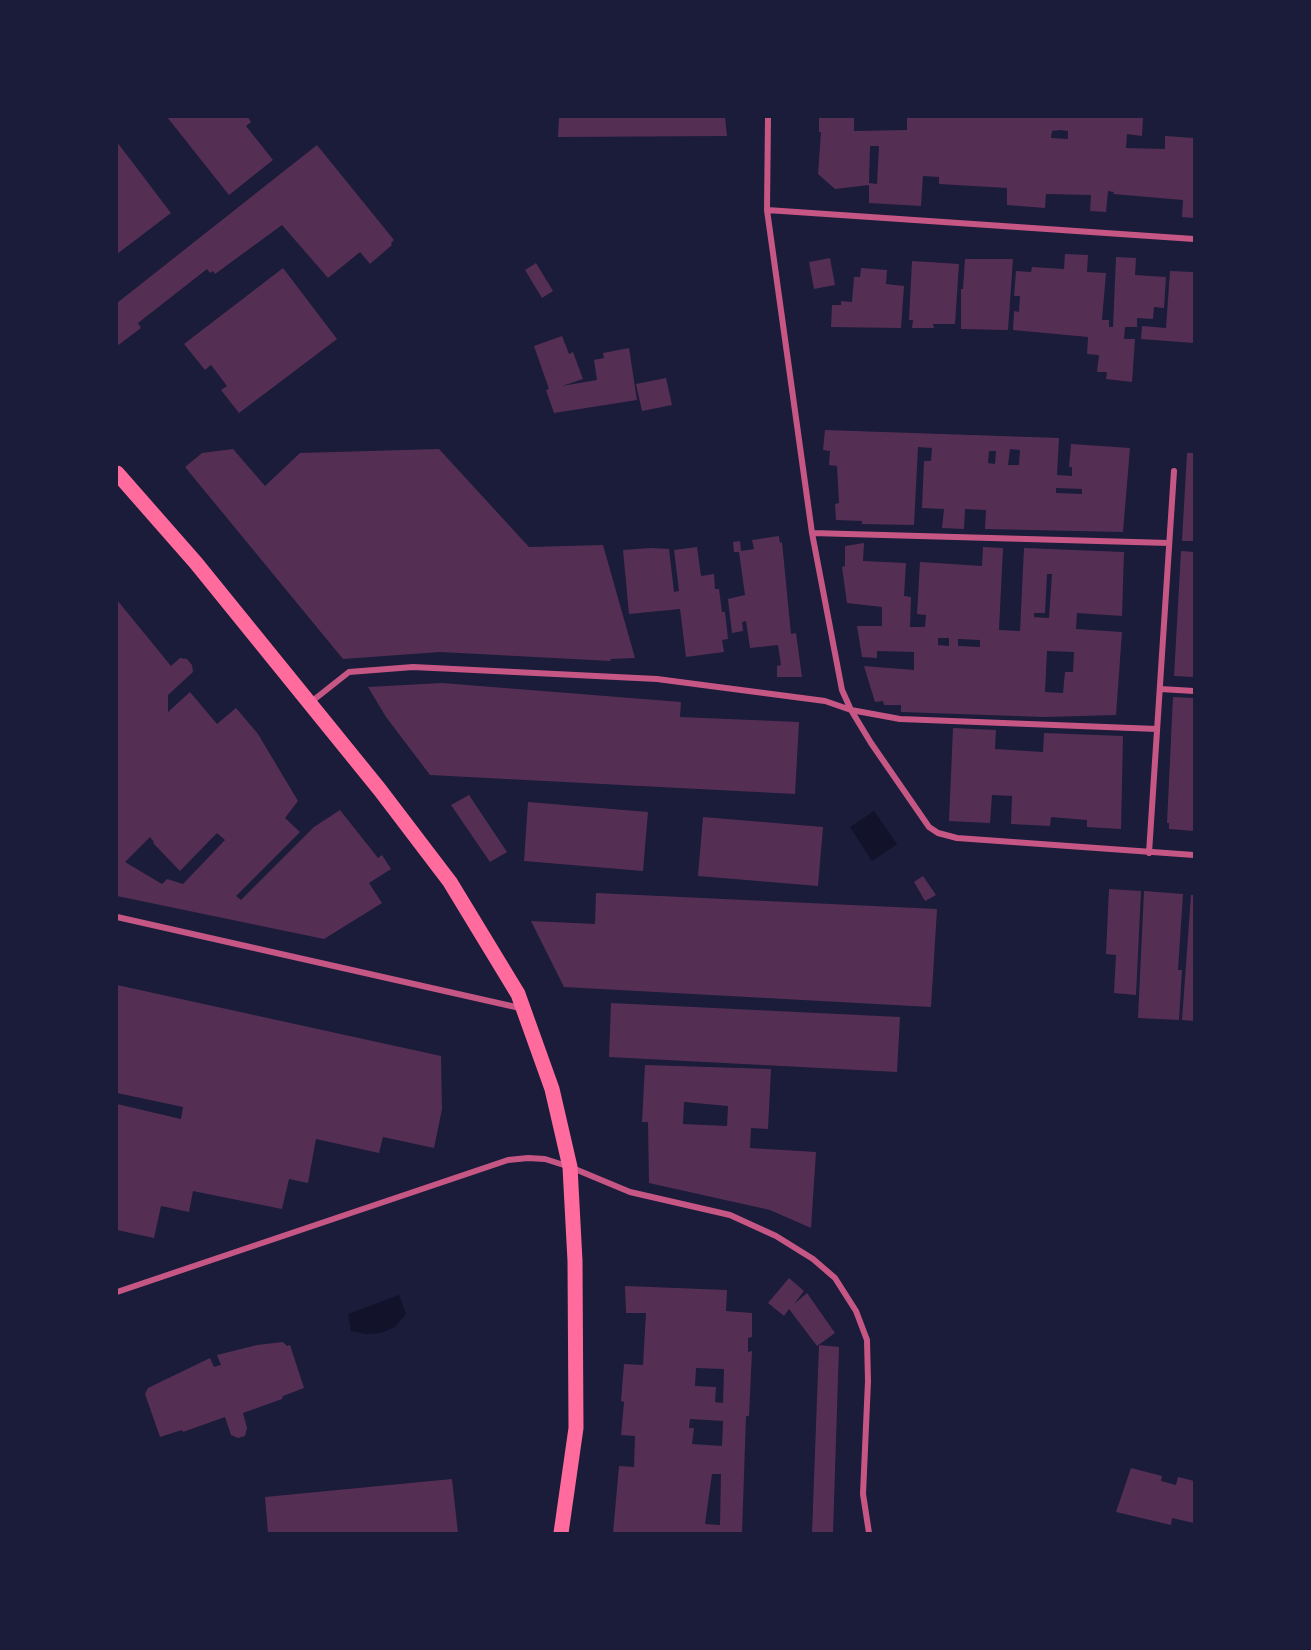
<!DOCTYPE html>
<html>
<head>
<meta charset="utf-8">
<style>
	body { margin:0 }
	#map { position:relative; width:1311px; height:1650px; overflow:hidden; background:#1b1b3a; font-family:Literata,serif }
	canvas { display:block }
	.frame { position:absolute; inset:0; border:118px solid #1b1b3a; pointer-events:none }
</style>
</head>
<body>
<div id="map">
<canvas width="1311" height="1650"></canvas>
<div class="frame"></div>
</div>
<script>
const ctx = document.querySelector('canvas').getContext('2d');
ctx.lineJoin = 'round';
function fill(path, color) { ctx.fillStyle = color; ctx.fill(path, 'evenodd'); }
const toPath = rows => new Path2D(rows.map(r => 'M' + r).join(''));
function stroke(path, color, width, dash) { ctx.strokeStyle = color; ctx.lineWidth = width; ctx.lineCap = dash ? 'butt' : 'round'; ctx.setLineDash(dash || []); ctx.stroke(path); }
fill(toPath([
	[874,811,897,844,872,861,850,827],
	[399,1295,406,1314,395,1327,381,1333,366,1334,351,1331,348,1314]
]), '#12122b');
fill(toPath([
	[167,117,248,117,251,122,246,126,273,160,229,195],
	[559,117,725,117,727,136,558,137],
	[819,117,854,117,854,131,907,130,907,117,1143,117,1142,136,1127,134,1126,148,1165,149,1165,136,1194,138,1194,218,1182,217,1183,200,1113,194,1114,192,1108,191,1106,212,1090,211,1091,195,1046,194,1045,208,1007,205,1007,188,939,184,939,177,923,176,921,206,869,203,869,185,835,189,818,174,821,132,819,132],
	[1061,130,1068,131,1068,139,1051,138,1052,131],
	[870,146,879,146,877,184,869,183],
	[117,142,171,213,117,254],
	[317,145,394,240,391,243,392,245,370,264,360,252,328,278,282,225,215,274,213,271,210,273,207,269,138,323,141,328,117,346,117,303],
	[1065,254,1088,255,1087,272,1106,273,1102,320,1109,320,1109,327,1113,327,1116,257,1136,258,1135,275,1166,277,1164,308,1154,307,1153,319,1137,318,1137,327,1125,327,1124,339,1135,339,1132,382,1106,379,1107,372,1097,372,1099,355,1087,354,1088,337,1013,330,1014,311,1019,312,1020,296,1014,296,1016,271,1031,272,1032,267,1064,269],
	[830,258,835,285,814,289,809,262],
	[965,259,1013,259,1008,330,961,329,961,289,963,289],
	[912,261,959,264,955,324,933,324,934,328,912,328,913,320,909,320],
	[536,263,553,291,542,298,525,270],
	[283,268,337,339,239,413,221,390,227,386,211,365,205,370,184,344],
	[861,268,887,270,886,284,904,286,901,328,831,327,832,305,841,305,841,301,852,302,854,277,860,277],
	[1170,271,1194,272,1194,343,1141,339,1142,326,1166,328],
	[562,336,569,354,573,352,583,379,562,386,597,380,594,360,604,358,603,353,629,348,637,400,554,413,546,390,549,389,534,346],
	[666,378,672,405,642,411,636,384],
	[825,430,1059,438,1057,475,1072,476,1072,467,1069,467,1071,444,1130,448,1123,532,985,529,986,510,965,509,964,529,942,528,944,509,922,508,924,461,931,461,932,448,918,447,914,525,862,524,862,521,836,520,835,504,839,503,837,466,829,465,830,451,823,450],
	[1010,449,1020,450,1019,465,1008,465],
	[989,451,996,451,995,464,988,463],
	[1056,488,1082,489,1082,494,1056,493],
	[233,449,265,486,300,453,439,449,529,547,603,545,635,658,610,659,611,661,440,652,343,659,185,467,202,453],
	[1187,453,1194,453,1194,541,1182,541],
	[779,536,780,543,782,542,791,634,796,633,802,677,777,677,777,666,781,665,778,645,750,648,746,621,742,622,743,631,732,633,728,599,745,595,739,552,734,552,733,542,740,541,741,551,754,549,752,540],
	[864,543,863,561,906,563,904,596,911,597,910,627,925,627,926,615,917,614,920,562,982,566,983,547,1003,548,999,630,1020,631,1024,548,1124,552,1122,616,1077,613,1076,629,1122,632,1116,715,1045,717,901,712,901,705,884,705,883,701,875,702,864,666,914,670,914,652,877,651,877,658,862,657,857,626,882,626,882,607,847,603,842,567,845,566,845,546],
	[1047,574,1052,574,1049,618,1034,617,1034,613,1045,613],
	[938,638,949,638,949,646,938,645],
	[958,639,980,640,980,647,958,646],
	[1047,651,1074,652,1073,672,1065,672,1063,693,1045,692],
	[697,547,701,576,714,574,715,589,719,589,722,612,725,612,728,639,722,640,724,652,686,657,680,609,629,614,623,550,651,548,669,549,674,592,679,591,674,550],
	[1181,551,1194,552,1194,677,1174,676],
	[117,600,171,666,180,658,187,659,192,665,193,672,168,695,168,712,190,692,217,724,236,708,258,734,298,801,285,818,300,832,236,896,241,900,314,827,340,810,378,858,382,855,391,869,369,883,382,903,324,939,117,896],
	[217,833,225,840,183,884,167,879,162,884,125,862,150,837,154,842,153,843,180,871],
	[442,683,681,702,680,717,799,722,795,794,430,775,386,717,368,687],
	[1173,697,1194,698,1194,831,1169,829,1169,823,1167,823],
	[953,728,996,730,995,749,1043,752,1044,733,1123,736,1121,829,1087,827,1087,820,1051,817,1050,826,1011,824,1012,796,992,795,990,823,949,821],
	[469,795,507,852,490,862,451,805],
	[528,802,648,812,643,871,524,861],
	[703,817,823,827,818,886,698,876],
	[923,876,936,895,925,901,914,882],
	[1109,889,1141,891,1136,995,1114,993,1116,955,1106,954],
	[1144,891,1183,894,1178,970,1182,970,1179,1020,1138,1018],
	[596,893,937,909,931,1007,564,987,531,921,595,924],
	[1191,895,1194,895,1194,1021,1182,1020],
	[117,985,441,1056,442,1109,434,1148,383,1137,379,1153,316,1139,308,1183,289,1179,282,1209,193,1191,189,1212,161,1206,154,1238,117,1230,117,1104,181,1119,183,1107,117,1093],
	[611,1003,900,1017,897,1072,609,1057],
	[645,1065,771,1069,768,1129,751,1128,750,1148,816,1152,811,1228,770,1210,649,1183,648,1122,642,1122],
	[684,1102,728,1106,727,1126,683,1124],
	[789,1278,804,1291,794,1304,807,1293,835,1333,817,1346,789,1309,784,1316,768,1303],
	[625,1286,727,1290,726,1311,752,1313,752,1337,748,1338,748,1352,752,1351,749,1416,746,1416,742,1533,613,1533,619,1466,634,1467,635,1436,621,1435,624,1402,621,1401,624,1364,643,1365,646,1313,626,1313],
	[696,1368,724,1369,723,1403,715,1402,716,1387,695,1386],
	[690,1419,723,1421,722,1446,692,1444,694,1428,689,1428],
	[712,1474,721,1474,720,1525,705,1524],
	[283,1342,287,1346,290,1345,304,1388,283,1396,282,1399,243,1413,247,1428,245,1436,238,1438,231,1435,225,1417,183,1432,182,1430,160,1437,145,1394,148,1388,210,1358,214,1367,221,1365,217,1355,257,1345],
	[819,1345,839,1347,833,1533,812,1533],
	[1131,1468,1162,1476,1161,1481,1176,1485,1178,1477,1194,1481,1194,1523,1172,1518,1171,1525,1116,1512],
	[452,1479,458,1533,268,1533,265,1497]
]), '#542f53');
stroke(toPath([
	[768,117,767,210,812,533,842,690,851,710,871,743,929,827,938,833,957,838,1194,855],
	[767,210,1194,239],
	[812,533,1169,543],
	[1160,689,1194,691],
	[311,702,349,672,413,667,657,679,825,701,851,710,900,719,1157,729],
	[1149,853,1174,471],
	[117,917,520,1008],
	[117,1292,508,1160,528,1158,545,1159,570,1167,630,1192,730,1215,776,1236,813,1259,835,1278,856,1311,867,1340,868,1381,863,1494,869,1533]
]), '#c65784', 6);
stroke(toPath([
	[117,473,196,563,380,790,450,882,518,994,552,1089,570,1167,575,1261,576,1428,561,1533]
]), '#ff6b9d', 15);
</script>
</body>
</html>
